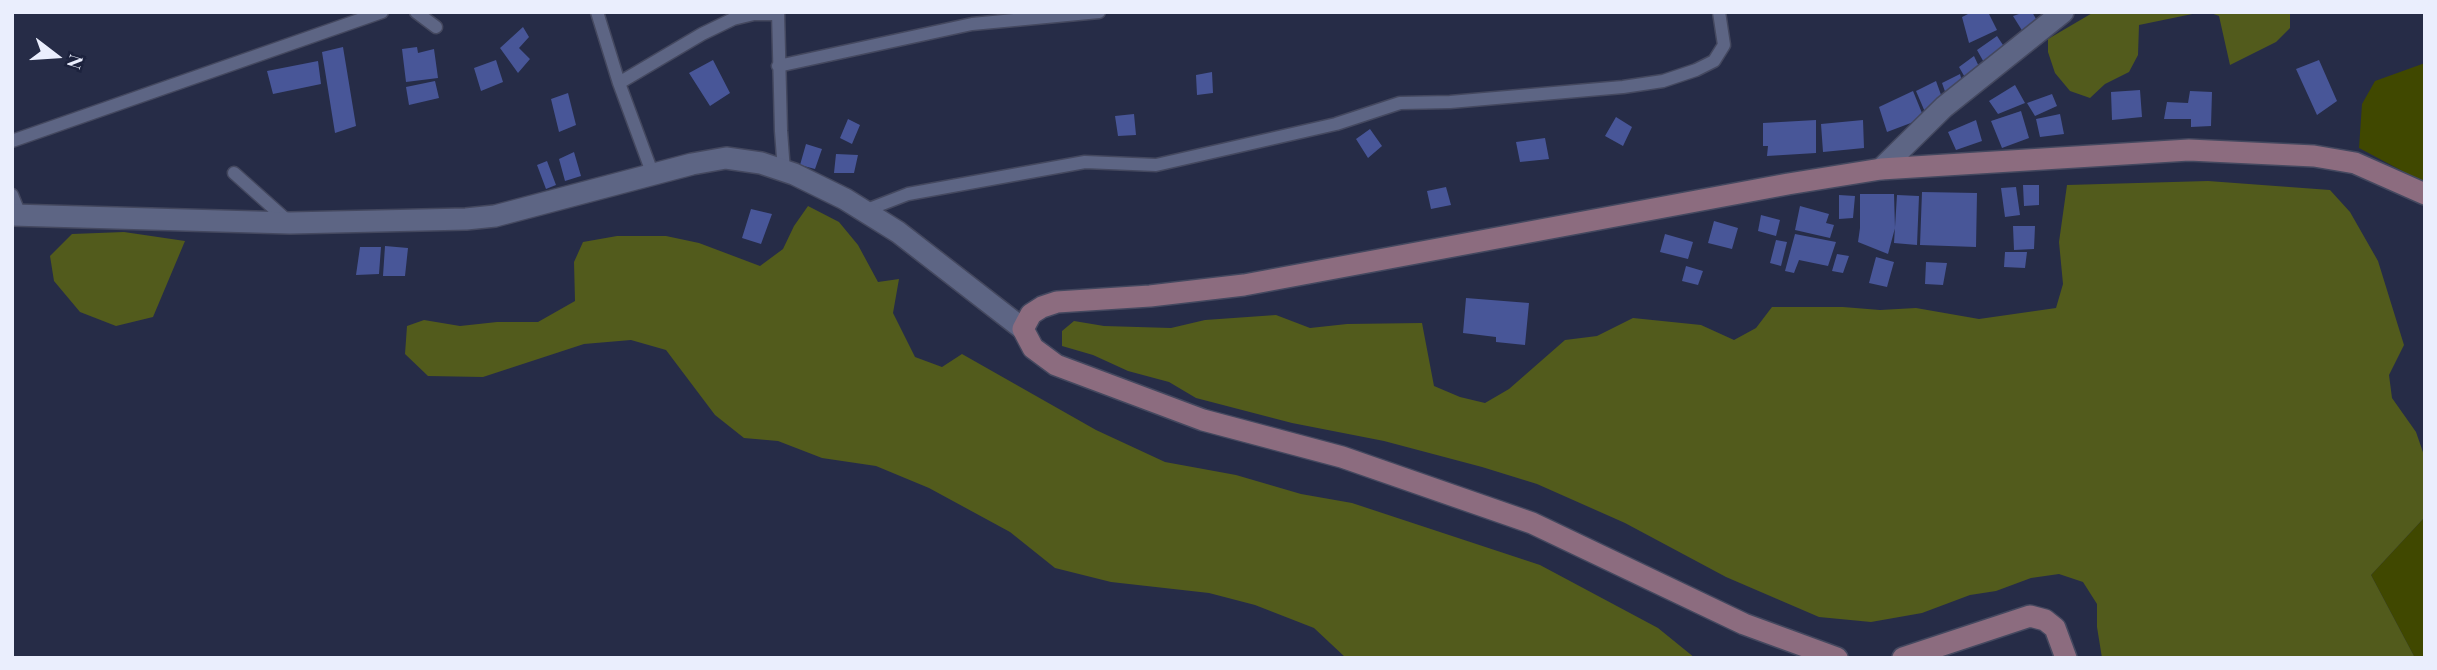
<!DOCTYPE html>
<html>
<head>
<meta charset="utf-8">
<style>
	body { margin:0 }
	#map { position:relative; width:2437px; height:670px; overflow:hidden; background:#262c47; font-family:"Playfair Display",serif }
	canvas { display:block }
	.frame { position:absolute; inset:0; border:14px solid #eaeefd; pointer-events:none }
	.north { position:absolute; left:21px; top:21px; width:70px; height:70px; -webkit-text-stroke:5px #1c223d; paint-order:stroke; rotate:107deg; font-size:19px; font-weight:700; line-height:28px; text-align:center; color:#eaeefd }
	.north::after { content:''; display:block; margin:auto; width:24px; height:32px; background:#eaeefd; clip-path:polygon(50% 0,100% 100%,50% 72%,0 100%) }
</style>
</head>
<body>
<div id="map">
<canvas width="2437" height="670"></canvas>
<div class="frame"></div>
<div class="north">N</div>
</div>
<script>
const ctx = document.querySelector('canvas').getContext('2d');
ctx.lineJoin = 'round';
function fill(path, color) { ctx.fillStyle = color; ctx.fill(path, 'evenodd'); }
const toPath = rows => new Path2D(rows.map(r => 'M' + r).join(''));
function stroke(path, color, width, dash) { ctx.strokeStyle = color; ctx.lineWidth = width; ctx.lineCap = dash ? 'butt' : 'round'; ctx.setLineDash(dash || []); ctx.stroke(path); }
fill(toPath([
	[2425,63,2425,183,2359,148,2362,104,2375,81],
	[2425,511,2425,658,2415,658,2371,575,2423,519]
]), '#404800');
fill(toPath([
	[2094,12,2202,12,2139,25,2138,55,2129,72,2105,84,2090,98,2070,91,2055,73,2048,52,2048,39],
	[2208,12,2290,12,2290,28,2276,42,2230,65,2219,16],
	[2208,181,2330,190,2350,212,2378,261,2404,345,2389,375,2392,398,2416,432,2425,458,2425,511,2423,519,2371,575,2415,658,2102,658,2097,627,2097,604,2083,582,2059,574,2031,578,1996,591,1970,595,1922,613,1871,622,1819,617,1726,577,1625,523,1537,484,1482,467,1384,441,1292,423,1196,398,1169,382,1128,371,1093,355,1062,346,1062,331,1074,321,1104,326,1171,328,1205,320,1276,315,1310,328,1347,324,1422,323,1434,386,1460,397,1485,403,1509,389,1565,340,1597,336,1633,318,1701,325,1734,340,1756,328,1772,307,1843,307,1880,310,1916,308,1979,319,2056,308,2063,284,2059,242,2067,185],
	[808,206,839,222,858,245,878,282,899,279,893,313,915,357,942,367,962,354,1096,430,1165,462,1236,475,1301,494,1352,503,1540,565,1658,628,1695,658,1346,658,1314,628,1255,605,1209,593,1111,582,1055,568,1010,532,929,488,876,466,822,458,778,441,744,438,715,415,666,350,631,340,584,344,483,377,428,376,405,354,407,326,424,320,460,326,497,322,538,322,575,301,574,262,583,242,617,236,666,236,699,243,760,266,783,249,794,226],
	[124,232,185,241,153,317,116,326,80,312,54,281,50,256,72,234]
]), '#525b1c');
fill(toPath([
	[1972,12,1988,12,1997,30,1969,43,1962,17],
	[2025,12,2032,12,2039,24,2023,32,2013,16],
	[523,27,529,37,519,48,530,59,518,73,500,48],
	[1997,36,2007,51,1986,66,1977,50],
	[343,47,356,126,335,133,322,52],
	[417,47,418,53,434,49,438,78,406,82,402,49],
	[1974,56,1981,71,1967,81,1959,67],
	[496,60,503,82,481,91,474,68],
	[713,60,730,93,710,106,689,73],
	[2319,60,2337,101,2317,115,2296,69],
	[318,61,321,84,273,94,267,71],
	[1212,72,1213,93,1197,95,1196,75],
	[1960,74,1964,88,1948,100,1942,83],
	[435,81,439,98,409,105,406,87],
	[1936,81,1944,103,1925,112,1916,91],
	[2015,85,2025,103,1998,114,1989,101],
	[2140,90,2142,117,2112,120,2111,92],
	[1913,91,1924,118,1887,132,1879,107],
	[2190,91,2212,92,2211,126,2191,127,2191,119,2164,119,2167,102,2188,103],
	[568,93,576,125,559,132,551,99],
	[2052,94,2057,106,2035,116,2027,103],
	[2021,111,2029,138,2002,148,1991,121],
	[1134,114,1136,135,1118,136,1115,116],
	[2060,114,2064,134,2040,137,2036,119],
	[1616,117,1632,127,1623,146,1605,136],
	[848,119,860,125,852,144,840,138],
	[1816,120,1816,153,1767,156,1768,146,1763,146,1763,123],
	[1863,120,1864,148,1823,152,1821,124],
	[1976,120,1982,141,1956,150,1948,132],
	[1370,129,1382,146,1368,158,1356,139],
	[1545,138,1549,159,1520,162,1516,142],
	[806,144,822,149,815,169,800,165],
	[574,152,581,176,565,181,559,159],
	[836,154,858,155,854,173,834,173],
	[547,161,556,185,546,189,537,165],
	[2023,185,2039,185,2039,205,2024,206],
	[1446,187,1451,205,1431,209,1427,191],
	[2016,187,2020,215,2005,217,2001,188],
	[1922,192,1977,193,1976,247,1920,245],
	[1860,194,1894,194,1895,228,1888,254,1858,242,1860,228],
	[1839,195,1855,196,1853,218,1839,219],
	[1897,195,1919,196,1917,245,1894,243],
	[1800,206,1829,214,1826,223,1834,225,1830,238,1795,230],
	[751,209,772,214,761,244,742,238],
	[1761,215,1780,220,1776,236,1758,231],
	[1714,221,1738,228,1732,249,1708,243],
	[2013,226,2035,226,2034,249,2014,250],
	[1665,234,1693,242,1688,259,1660,252],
	[1795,234,1836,242,1828,266,1799,260,1794,273,1785,271],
	[1776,240,1787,242,1781,266,1770,263],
	[385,246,408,248,405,276,383,276],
	[360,247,381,247,379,274,356,275],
	[2005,252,2027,252,2025,268,2004,267],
	[1837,254,1849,256,1843,273,1832,271],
	[1876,257,1894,262,1887,287,1869,283],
	[1926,262,1947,263,1943,285,1925,284],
	[1686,266,1703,271,1698,285,1682,281],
	[1466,298,1529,303,1525,345,1496,342,1496,337,1463,333]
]), '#485698');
const service = toPath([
	[416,12,436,27],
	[597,12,619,83,653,175],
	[778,12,781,131,784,171],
	[778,66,972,24,1099,12],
	[619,83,702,34,733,19,754,14,778,14],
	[12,141,382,12],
	[234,173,290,223],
	[12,195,20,215],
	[864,211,908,194,1085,162,1156,165,1336,124,1400,103,1450,102,1623,87,1663,81,1696,70,1714,61,1724,45,1719,12]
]);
const minor = toPath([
	[1881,169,1944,107,2063,12],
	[12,215,290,223,466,219,495,216,692,164,726,158,761,163,794,174,845,199,898,232,1023,329]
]);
const secondary = toPath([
	[1837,658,1744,624,1532,523,1342,457,1203,420,1056,365,1033,348,1023,329,1031,314,1042,307,1057,302,1150,296,1244,285,1788,184,1881,169,2189,150,2314,156,2355,163,2425,194],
	[1903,658,2030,616,2045,620,2055,628,2066,658]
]);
stroke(service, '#44485f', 15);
stroke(minor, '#44485f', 24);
stroke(secondary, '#44485f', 24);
stroke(service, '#5d6584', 12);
stroke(minor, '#5d6584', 21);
stroke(secondary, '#8c6c7f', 21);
</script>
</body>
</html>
